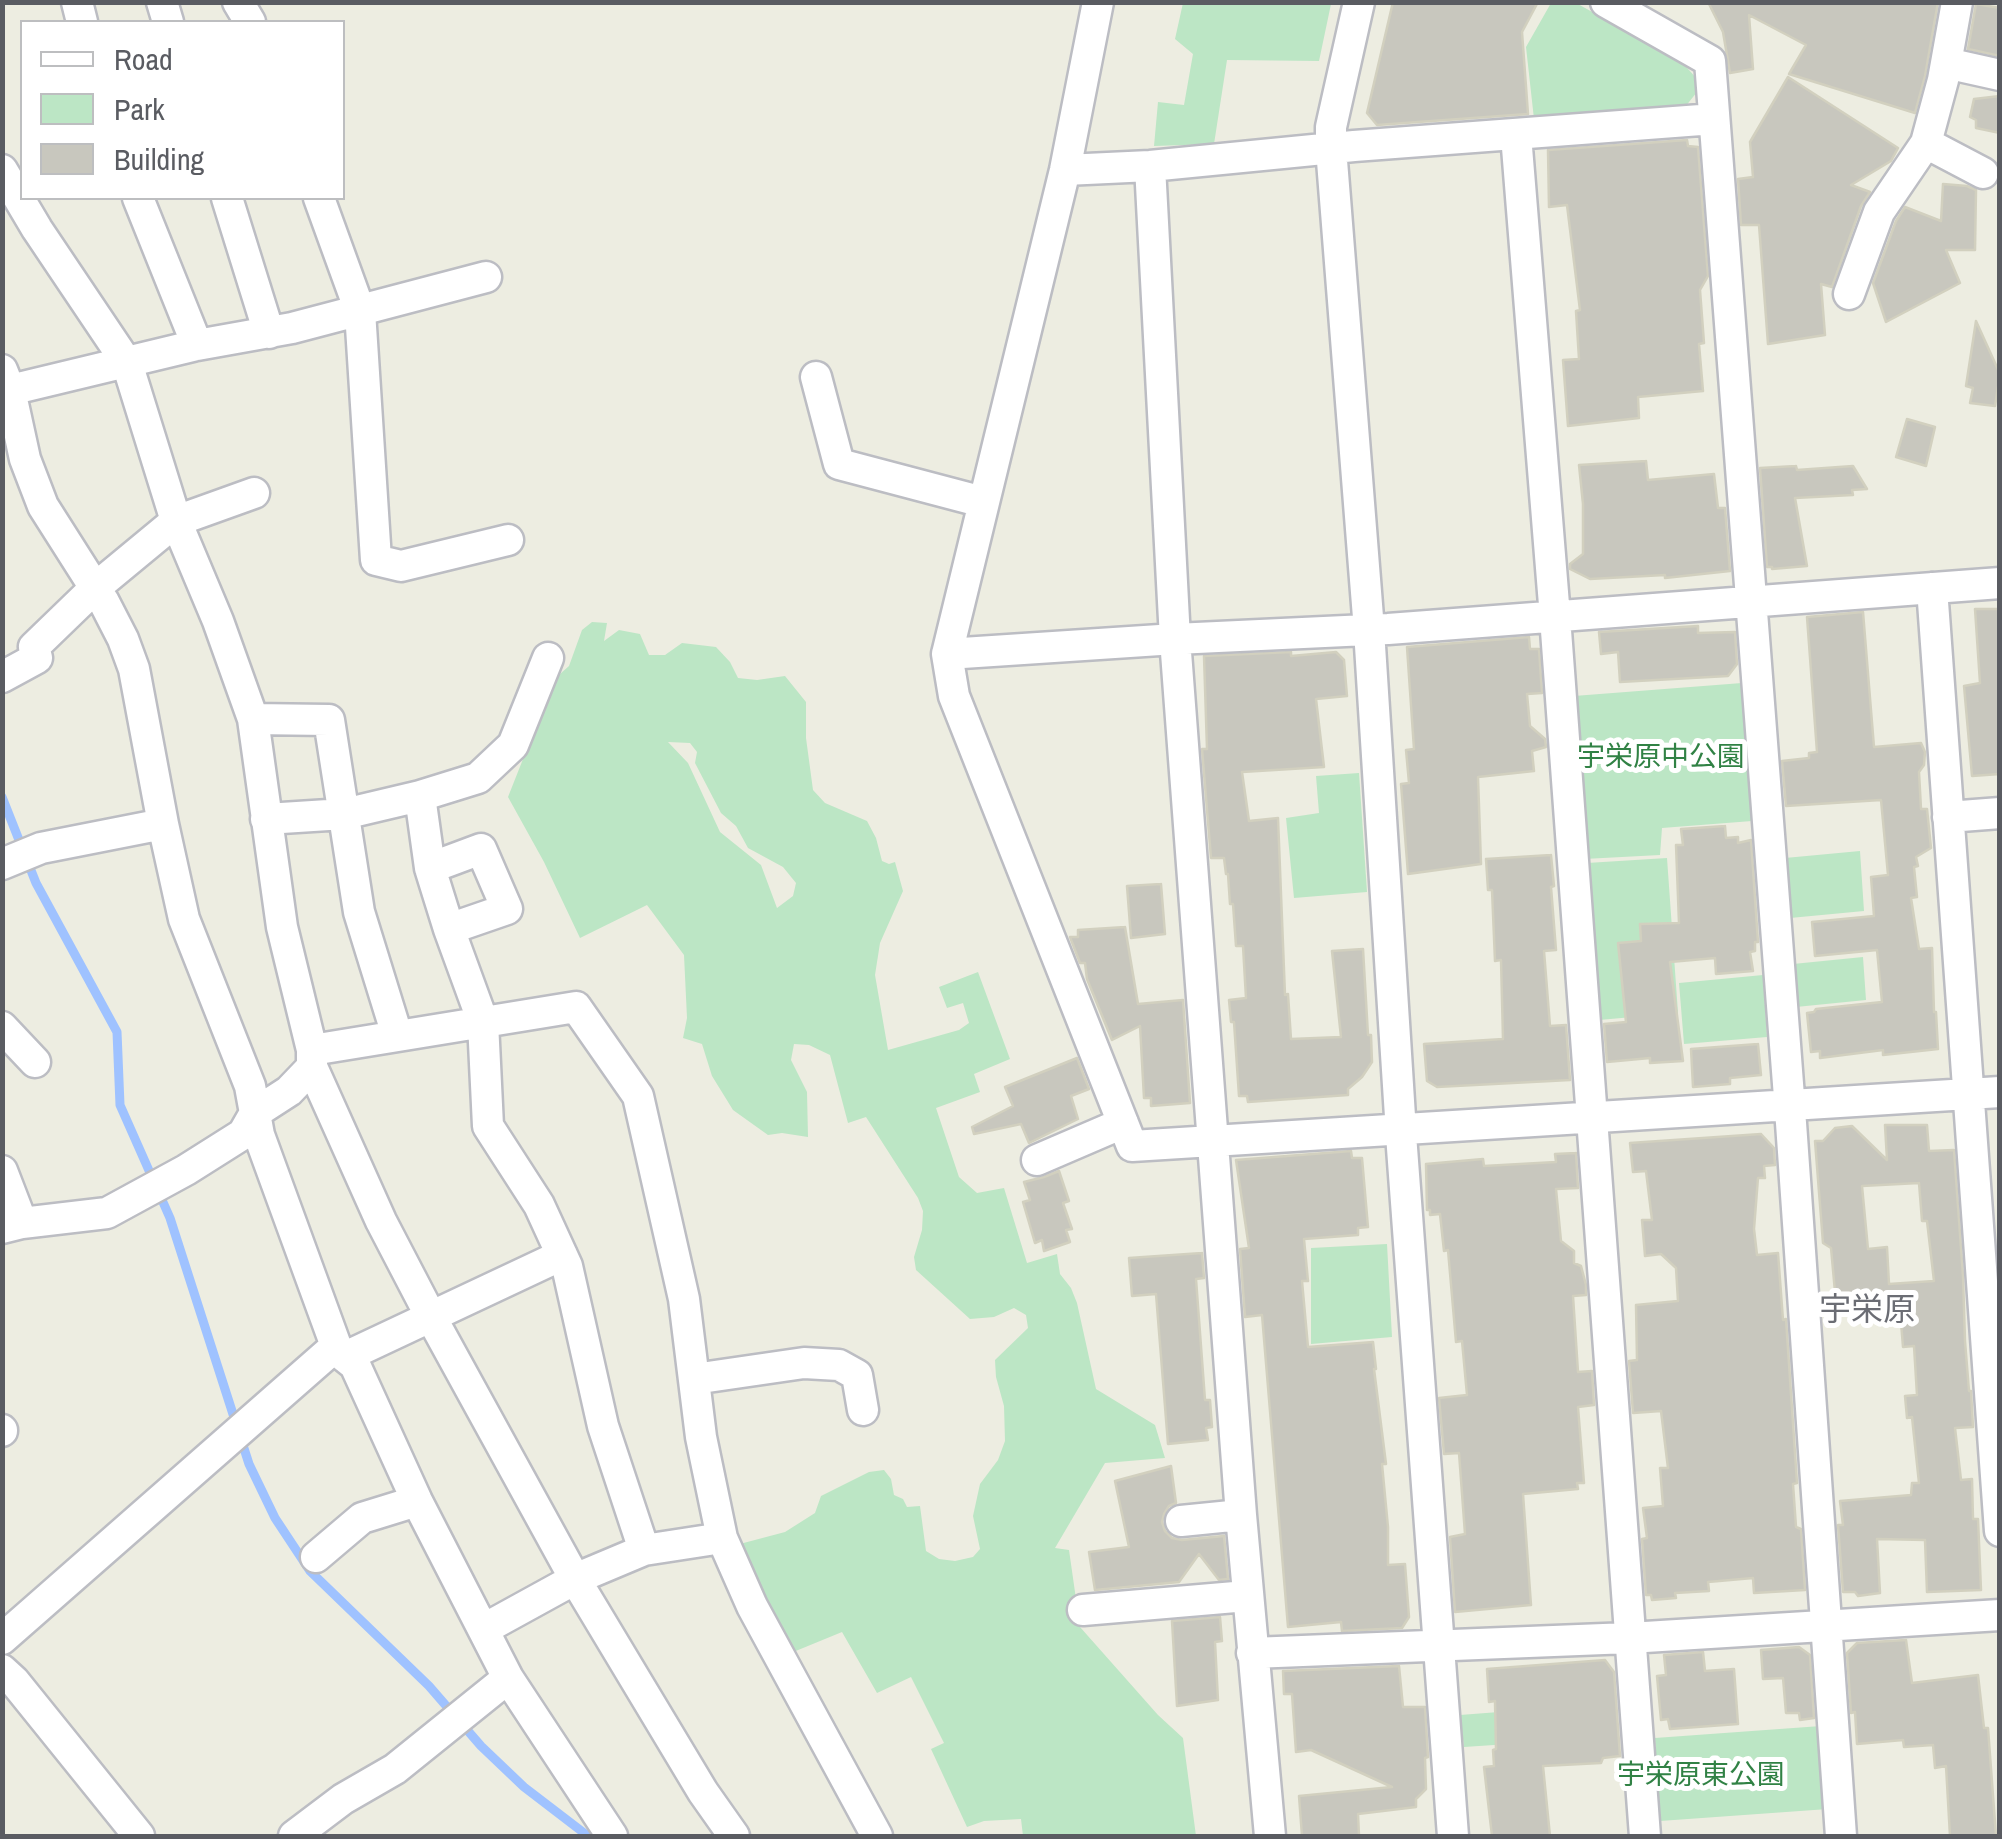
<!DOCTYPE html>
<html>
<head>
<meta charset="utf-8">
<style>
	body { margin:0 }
	#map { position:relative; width:2002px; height:1839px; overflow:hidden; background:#edede1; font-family:"Archivo Narrow",sans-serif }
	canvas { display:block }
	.frame { position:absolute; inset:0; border:5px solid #5a5c62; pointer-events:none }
	.legend { position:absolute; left:20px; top:20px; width:325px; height:180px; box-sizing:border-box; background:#fff; border:2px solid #bdbec0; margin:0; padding:12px 18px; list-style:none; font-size:30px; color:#5a5c62 }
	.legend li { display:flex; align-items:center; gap:20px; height:50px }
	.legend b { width:50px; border:2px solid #bdbec0 }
</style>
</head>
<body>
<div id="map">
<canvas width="2002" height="1839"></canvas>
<div class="frame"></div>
<ul class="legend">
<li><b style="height:12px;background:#fff"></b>Road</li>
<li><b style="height:28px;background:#bce6c5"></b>Park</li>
<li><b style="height:28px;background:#c8c7be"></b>Building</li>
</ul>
</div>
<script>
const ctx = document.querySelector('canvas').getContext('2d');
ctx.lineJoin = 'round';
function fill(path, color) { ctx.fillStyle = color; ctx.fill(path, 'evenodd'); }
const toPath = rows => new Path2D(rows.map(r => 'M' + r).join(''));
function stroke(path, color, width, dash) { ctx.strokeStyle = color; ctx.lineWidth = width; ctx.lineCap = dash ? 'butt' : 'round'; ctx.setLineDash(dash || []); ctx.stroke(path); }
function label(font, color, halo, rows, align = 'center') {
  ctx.font = font + ' "Archivo Narrow","Noto Sans JP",sans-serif'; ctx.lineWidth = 10; ctx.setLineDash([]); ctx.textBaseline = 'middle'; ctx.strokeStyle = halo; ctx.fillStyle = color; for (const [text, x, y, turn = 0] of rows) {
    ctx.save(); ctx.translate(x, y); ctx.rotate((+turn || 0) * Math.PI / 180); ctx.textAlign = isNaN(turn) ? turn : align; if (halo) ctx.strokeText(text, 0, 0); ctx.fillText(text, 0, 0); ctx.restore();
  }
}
fill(toPath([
	[1327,2,1331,4,1319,61,1227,60,1214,144,1154,146,1158,102,1184,105,1193,54,1175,39,1183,3],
	[1551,3,1576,3,1681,61,1697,79,1697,92,1685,107,1534,119,1526,47],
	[592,622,607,623,604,641,619,630,640,634,649,655,665,655,682,643,716,647,730,662,738,678,757,680,785,676,806,702,806,738,813,790,825,803,867,821,876,838,882,861,889,864,895,862,903,891,880,943,875,975,888,1050,959,1030,969,1023,963,1003,947,1008,939,987,978,972,1010,1059,974,1074,980,1092,936,1108,959,1177,977,1193,1004,1188,1027,1263,1057,1254,1060,1274,1071,1288,1077,1303,1096,1389,1155,1425,1165,1458,1105,1463,1055,1548,1069,1550,1080,1627,1158,1715,1183,1738,1196,1836,1023,1836,1021,1819,984,1821,967,1827,931,1749,944,1743,911,1677,877,1693,842,1632,786,1655,736,1545,785,1532,815,1513,821,1496,869,1472,884,1470,891,1479,894,1495,903,1499,907,1507,920,1506,926,1551,939,1559,955,1561,973,1557,980,1549,973,1516,980,1484,998,1460,1005,1441,1004,1406,996,1377,995,1360,1028,1328,1026,1315,1014,1308,994,1317,970,1319,916,1270,914,1257,922,1230,923,1211,918,1198,866,1117,848,1123,830,1055,809,1045,794,1044,791,1060,807,1092,808,1137,782,1133,768,1135,733,1110,712,1076,702,1044,683,1038,687,1018,684,955,647,905,580,938,544,862,508,797,544,706,551,682,569,666,582,630],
	[668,742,690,743,697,752,695,763,721,813,736,826,748,848,783,867,796,883,793,896,777,908,761,865,720,832,688,763],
	[1742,683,1752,821,1662,828,1660,855,1584,859,1574,696],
	[1359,773,1367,892,1294,898,1286,818,1319,813,1316,776],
	[1860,851,1864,911,1790,918,1785,858],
	[1667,858,1678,1013,1599,1020,1587,863],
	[1863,957,1866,1000,1796,1007,1793,964],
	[1763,975,1767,1037,1684,1044,1679,983],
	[1387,1244,1392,1337,1311,1344,1311,1248],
	[1538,1709,1539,1742,1464,1747,1460,1715],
	[1821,1726,1828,1809,1660,1821,1655,1738]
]), '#bce6c5');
stroke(toPath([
	[2,797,36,883,117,1032,120,1105,170,1218,249,1464,275,1518,310,1571,429,1686,481,1746,524,1787,588,1836]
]), '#9fc2ff', 9);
const building = toPath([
	[1393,2,1538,2,1522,32,1528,114,1377,125,1367,113,1393,2],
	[1708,2,1938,2,1925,76,1915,113,1789,74,1806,45,1749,15,1753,69,1730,73,1723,32,1708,2],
	[1976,4,2000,8,2000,56,1968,49,1976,4],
	[1788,77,1898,148,1891,161,1851,185,1870,192,1861,206,1832,287,1821,284,1825,335,1768,344,1759,225,1741,225,1738,179,1753,177,1750,142,1788,77],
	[2000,96,2000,133,1976,128,1976,120,1970,117,1974,99,2000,96],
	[1687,140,1688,146,1698,147,1708,276,1700,290,1704,343,1699,344,1703,391,1638,397,1639,418,1568,426,1563,360,1579,359,1576,311,1580,310,1567,205,1549,207,1548,150,1687,140],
	[1943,184,1967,186,1976,190,1975,250,1946,250,1960,283,1886,322,1873,283,1896,221,1905,207,1941,221,1943,184],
	[1976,321,2000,374,1995,406,1970,403,1973,388,1966,386,1976,321],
	[1907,419,1935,427,1926,466,1896,457,1907,419],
	[1646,461,1648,480,1714,474,1718,508,1725,508,1730,571,1665,578,1665,575,1590,579,1570,569,1570,564,1583,554,1583,504,1579,465,1646,461],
	[1796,466,1797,470,1853,466,1867,489,1852,490,1853,495,1795,498,1807,566,1772,569,1772,567,1767,567,1760,468,1796,466],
	[1975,609,2000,609,2000,774,1972,776,1964,686,1980,683,1975,609],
	[1863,612,1874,747,1921,743,1925,752,1924,765,1919,772,1921,809,1927,809,1931,848,1916,857,1918,866,1914,867,1917,897,1911,898,1919,949,1932,948,1934,1012,1936,1012,1938,1049,1883,1055,1883,1050,1820,1058,1820,1051,1811,1052,1807,1013,1814,1012,1816,1009,1882,1002,1877,950,1815,956,1812,922,1874,916,1871,877,1888,875,1881,800,1786,806,1782,761,1809,758,1809,753,1817,752,1807,617,1863,612],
	[1698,626,1698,633,1735,632,1737,664,1728,676,1620,682,1618,652,1601,654,1599,632,1698,626],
	[1529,637,1530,649,1539,649,1542,693,1527,694,1530,726,1545,739,1546,747,1532,751,1534,771,1478,777,1481,864,1408,874,1401,784,1409,783,1406,750,1414,749,1407,647,1529,637],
	[1291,652,1291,656,1336,652,1344,660,1347,696,1316,699,1324,767,1242,772,1249,821,1278,818,1285,995,1288,994,1291,1039,1341,1037,1332,951,1363,949,1368,1035,1371,1035,1372,1062,1362,1077,1348,1089,1348,1095,1248,1102,1247,1096,1239,1096,1234,1022,1231,1022,1229,1000,1246,998,1243,946,1236,946,1233,904,1230,904,1228,874,1226,874,1224,858,1211,858,1202,749,1207,749,1204,656,1291,652],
	[1725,826,1726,838,1738,837,1738,843,1751,840,1758,942,1755,942,1755,951,1750,952,1753,971,1716,974,1715,958,1670,962,1683,1061,1650,1063,1650,1058,1607,1062,1604,1024,1626,1022,1618,943,1641,941,1640,924,1679,923,1676,845,1683,845,1681,829,1725,826],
	[1551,855,1554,886,1551,887,1556,950,1544,951,1550,1026,1566,1025,1570,1080,1437,1087,1427,1081,1424,1044,1503,1039,1501,960,1495,961,1492,890,1488,890,1486,859,1551,855],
	[1161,884,1165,934,1131,938,1127,886,1161,884],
	[1125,927,1138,1004,1183,1000,1190,1103,1151,1106,1151,1098,1144,1098,1140,1026,1112,1040,1087,979,1085,963,1080,963,1070,937,1078,937,1078,930,1125,927],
	[1758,1044,1761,1075,1730,1078,1730,1084,1693,1087,1691,1049,1758,1044],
	[1077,1058,1089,1089,1071,1096,1078,1119,1029,1143,1021,1124,974,1134,972,1127,1013,1106,1005,1087,1077,1058],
	[1885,1125,1927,1125,1929,1151,1954,1150,1963,1276,1965,1341,1969,1391,1971,1391,1973,1427,1955,1428,1961,1480,1972,1479,1973,1519,1978,1519,1981,1590,1927,1592,1925,1540,1877,1539,1880,1593,1858,1596,1855,1592,1843,1592,1838,1525,1843,1525,1840,1501,1911,1495,1912,1483,1919,1483,1912,1417,1907,1418,1905,1396,1917,1395,1914,1346,1903,1347,1900,1310,1837,1314,1831,1248,1823,1243,1815,1141,1823,1141,1835,1128,1852,1126,1887,1160,1885,1125],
	[1919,1183,1922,1221,1927,1221,1934,1281,1889,1284,1887,1247,1868,1249,1862,1186,1919,1183],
	[1761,1134,1774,1148,1775,1165,1764,1166,1765,1178,1758,1178,1754,1229,1757,1255,1778,1253,1783,1320,1786,1319,1797,1483,1793,1484,1796,1527,1801,1529,1805,1590,1754,1593,1753,1578,1708,1582,1709,1591,1675,1593,1676,1598,1652,1600,1651,1595,1646,1595,1642,1539,1647,1538,1643,1508,1663,1506,1660,1468,1668,1468,1661,1411,1633,1413,1629,1361,1637,1360,1636,1305,1678,1301,1676,1268,1661,1254,1645,1256,1642,1220,1652,1220,1646,1171,1633,1172,1630,1143,1761,1134],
	[1351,1151,1352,1158,1362,1158,1368,1227,1358,1228,1358,1235,1304,1239,1308,1281,1302,1281,1308,1347,1373,1342,1376,1369,1374,1369,1386,1464,1382,1464,1388,1527,1388,1565,1405,1564,1409,1617,1402,1628,1342,1631,1341,1622,1288,1627,1262,1315,1245,1317,1240,1249,1249,1248,1236,1160,1351,1151],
	[1576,1153,1578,1188,1556,1189,1561,1241,1574,1251,1574,1263,1581,1266,1586,1285,1586,1295,1573,1296,1578,1372,1592,1371,1594,1405,1578,1407,1584,1483,1577,1483,1578,1489,1523,1494,1531,1605,1455,1612,1450,1537,1465,1534,1459,1453,1444,1454,1439,1398,1467,1395,1462,1341,1456,1342,1448,1250,1444,1251,1440,1214,1430,1215,1430,1210,1427,1210,1426,1164,1483,1159,1484,1166,1556,1162,1555,1154,1576,1153],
	[1059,1171,1069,1201,1063,1203,1072,1229,1066,1230,1070,1242,1044,1251,1042,1240,1035,1243,1023,1202,1030,1200,1024,1182,1044,1177,1059,1171],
	[1202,1253,1204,1278,1196,1279,1205,1400,1210,1400,1212,1427,1206,1428,1208,1440,1168,1444,1156,1294,1132,1296,1129,1258,1202,1253],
	[1171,1466,1176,1503,1169,1506,1164,1514,1162,1522,1165,1531,1172,1538,1182,1540,1224,1536,1228,1579,1219,1580,1199,1554,1179,1582,1095,1590,1089,1552,1129,1547,1115,1481,1171,1466],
	[1220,1617,1222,1641,1215,1642,1218,1700,1177,1706,1172,1621,1220,1617],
	[1906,1640,1912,1683,1978,1675,1984,1728,1988,1728,1996,1836,1950,1836,1946,1766,1935,1768,1933,1745,1904,1747,1903,1740,1857,1744,1855,1712,1851,1713,1847,1653,1857,1643,1906,1640],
	[1799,1647,1810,1655,1814,1718,1800,1720,1799,1713,1786,1713,1783,1678,1763,1679,1761,1650,1799,1647],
	[1703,1652,1705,1671,1734,1669,1738,1724,1670,1729,1668,1719,1661,1720,1657,1676,1666,1675,1664,1655,1703,1652],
	[1605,1660,1614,1672,1620,1756,1603,1758,1601,1763,1543,1766,1550,1836,1492,1836,1484,1767,1494,1766,1493,1750,1496,1749,1495,1701,1489,1702,1487,1669,1605,1660],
	[1399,1666,1403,1707,1425,1707,1428,1757,1425,1758,1426,1789,1416,1799,1416,1807,1358,1814,1359,1836,1302,1836,1299,1796,1392,1787,1311,1750,1296,1752,1292,1694,1284,1694,1283,1671,1399,1666]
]);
fill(building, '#c8c7be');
stroke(building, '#d2d0bf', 2.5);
const street = toPath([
	[77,2,82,22],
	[162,2,168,22],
	[238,2,250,22],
	[1098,2,1065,170,947,654,954,696,1132,1146,2000,1092],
	[1359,2,1331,127,1331,148,1369,630,1402,1148,1453,1836],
	[1606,2,1710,61,1791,1123,1841,1836],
	[1946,63,2000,75],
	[1516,135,1555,617,1645,1836],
	[1926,143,1983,173],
	[1150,166,1175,639,1241,1515,1270,1836],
	[2,170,37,229,127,363,176,521,218,621,253,719,282,927,312,1050,312,1067,289,1091,255,1113,243,1134,186,1170,107,1213,22,1223,2,1228],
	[1065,170,1150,166,1354,146,1714,119],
	[138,198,197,345],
	[227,198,269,333],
	[319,198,360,311,376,560,401,566,508,540],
	[1849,294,1879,212,1926,143,1943,80,1957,2],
	[2,370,10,390,25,459,43,506,104,602,123,639,134,669,163,824,184,919,250,1086,259,1135,336,1346,345,1357,355,1365,417,1501,508,1678,612,1836],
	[816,377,839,464,983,502],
	[10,390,197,345,292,328,486,277],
	[1932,588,2000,1531],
	[947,654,1175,639,1388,629,2000,583],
	[2,677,37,658,34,647,95,588,176,521,254,493],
	[253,719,329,720,359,912,397,1035],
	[420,796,478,778,513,745,548,658],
	[1948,817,2000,813],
	[266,819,344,814,420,796,430,868],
	[2,864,41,848,163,824],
	[449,929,507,909,481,849,430,868,449,929,483,1022,488,1126,539,1205,567,1266,603,1426,644,1550],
	[2,1027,35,1062],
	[312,1050,576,1007,638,1096,684,1299,701,1437,722,1538,644,1550,575,1579,484,1629],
	[312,1067,381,1221,431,1317,575,1579,703,1792,734,1836],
	[1037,1160,1123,1123],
	[2,1171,22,1223],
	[345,1357,562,1255],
	[694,1379,804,1363,839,1365,857,1375,863,1410],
	[2,1430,2,1431],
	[1181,1521,1241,1515],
	[722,1538,752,1606,877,1836],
	[316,1557,362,1518,417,1501],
	[1083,1610,1247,1596],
	[2,1639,336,1346],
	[1252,1653,1629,1638,2000,1615],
	[2,1670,14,1681,139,1836],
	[294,1836,343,1799,395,1769,508,1678]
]);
stroke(street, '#bcbdc3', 35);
stroke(street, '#fff', 30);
label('28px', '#318245', '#fff', [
	["宇栄原中公園",1661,758],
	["宇栄原東公園",1701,1776]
]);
label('32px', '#6b6d74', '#fff', [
	["宇栄原",1867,1311]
]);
</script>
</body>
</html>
